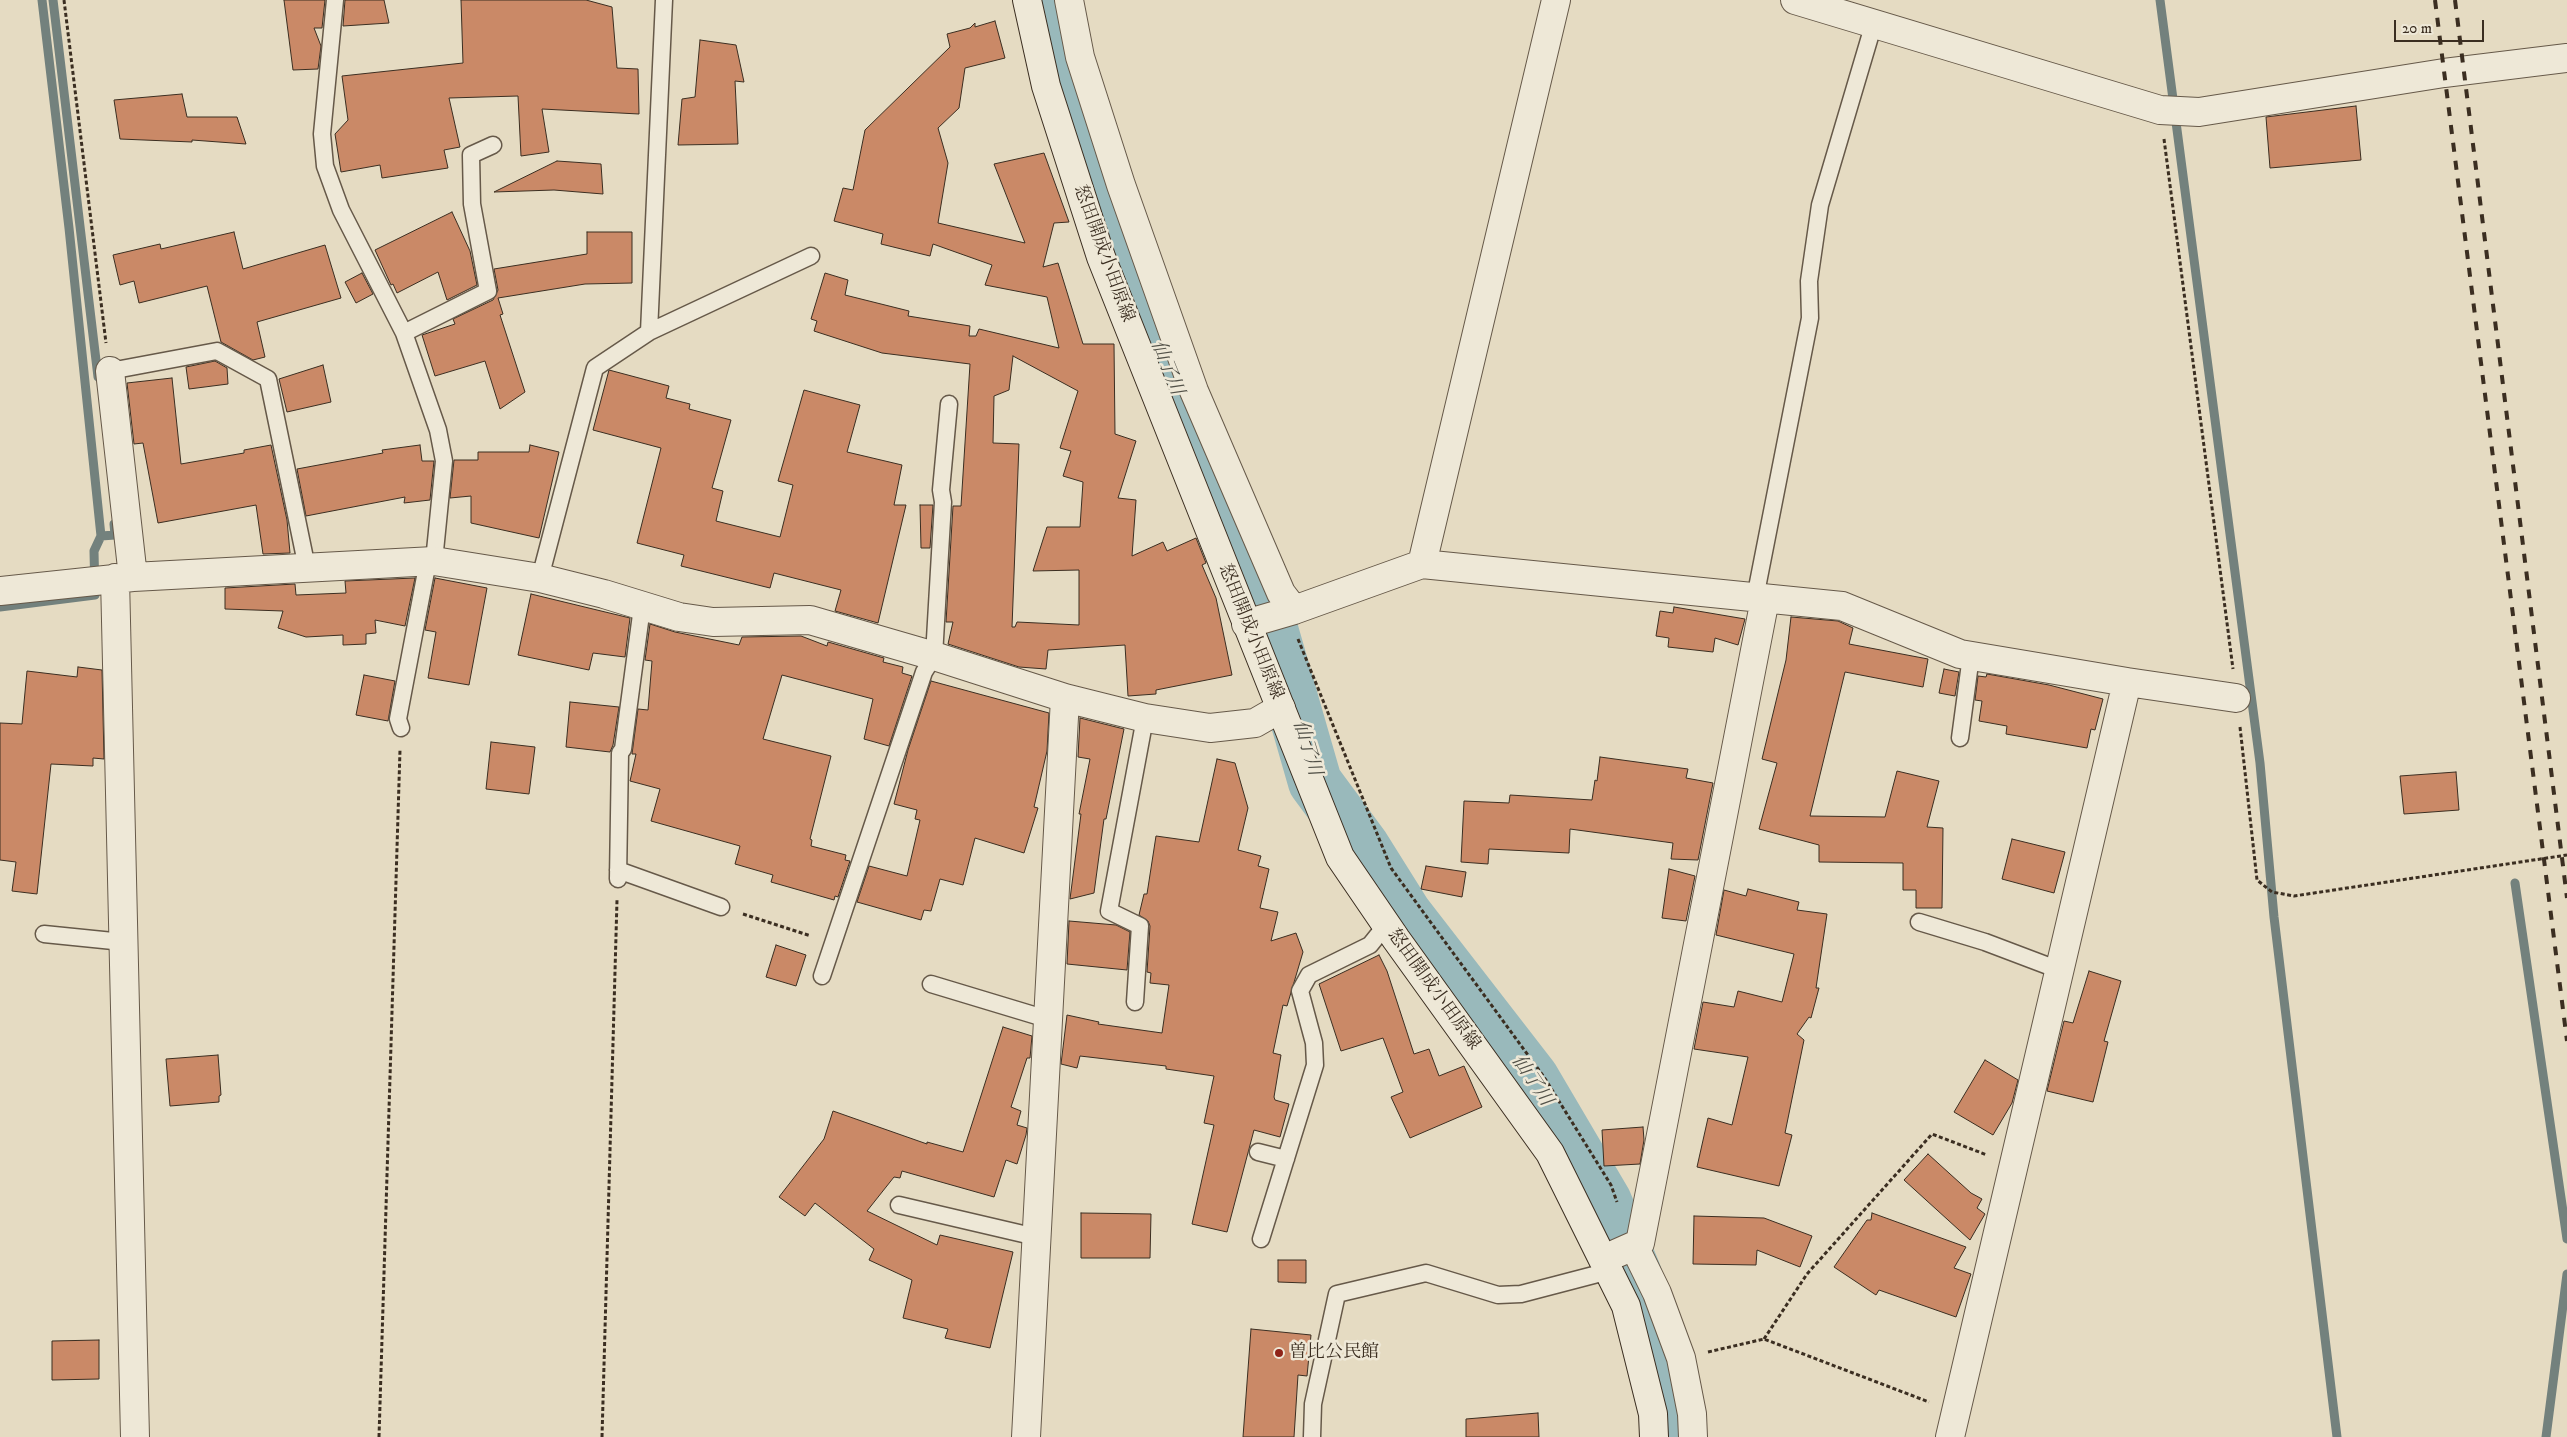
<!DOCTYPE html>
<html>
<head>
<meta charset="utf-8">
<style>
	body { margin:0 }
	#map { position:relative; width:2567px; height:1437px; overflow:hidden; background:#e5dbc2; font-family:"IM FELL DW Pica",serif }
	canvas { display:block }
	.scale { position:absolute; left:2394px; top:20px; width:90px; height:22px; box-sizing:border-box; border:2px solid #3b2e21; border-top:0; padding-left:6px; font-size:15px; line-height:18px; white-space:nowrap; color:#3b2e21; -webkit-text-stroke:4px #eee8d7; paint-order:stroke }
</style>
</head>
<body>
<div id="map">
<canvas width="2567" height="1437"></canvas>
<div class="scale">20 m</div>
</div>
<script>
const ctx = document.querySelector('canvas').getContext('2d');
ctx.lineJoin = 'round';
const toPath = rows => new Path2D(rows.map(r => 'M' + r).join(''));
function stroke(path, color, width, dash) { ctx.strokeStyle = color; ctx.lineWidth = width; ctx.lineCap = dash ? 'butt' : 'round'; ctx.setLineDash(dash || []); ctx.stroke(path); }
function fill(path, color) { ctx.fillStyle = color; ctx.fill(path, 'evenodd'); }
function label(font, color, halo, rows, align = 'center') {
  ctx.font = font + ' "IM FELL DW Pica","Noto Serif JP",serif'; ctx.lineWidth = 5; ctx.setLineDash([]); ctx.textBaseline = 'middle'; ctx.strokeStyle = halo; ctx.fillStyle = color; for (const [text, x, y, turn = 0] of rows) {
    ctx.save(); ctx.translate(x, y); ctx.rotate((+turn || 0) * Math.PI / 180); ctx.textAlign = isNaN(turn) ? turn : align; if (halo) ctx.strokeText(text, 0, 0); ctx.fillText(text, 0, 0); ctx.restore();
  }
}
stroke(toPath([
	[53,0,98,377],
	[2160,0,2260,763,2274,917,2337,1437],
	[101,536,115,535,114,524],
	[0,607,95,595,94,551,101,536,69,228,42,0],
	[2515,883,2567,1239],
	[2546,1437,2567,1274]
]), '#73817d', 9);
stroke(toPath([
	[1046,0,1065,90,1164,367,1256,577,1315,782,1363,847,1405,914,1532,1078,1605,1202,1634,1272,1666,1364,1677,1437]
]), '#99b9bb', 54);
const building = toPath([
	[284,0,325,0,322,28,314,28,321,46,318,69,293,70,284,0],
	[345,0,384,0,389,23,343,26,345,0],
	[461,0,586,0,612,7,617,68,638,69,639,114,542,109,549,152,521,156,518,96,449,98,460,147,444,150,448,168,382,178,380,165,341,172,335,134,348,120,342,76,463,63,461,0],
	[995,21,1005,58,965,68,959,108,938,128,948,163,938,223,1025,243,994,164,1044,153,1069,222,1054,223,1043,267,1058,263,1083,344,1114,344,1115,434,1136,441,1118,498,1136,500,1132,556,1163,542,1167,551,1196,538,1206,563,1202,565,1216,598,1232,675,1156,690,1156,694,1128,696,1125,645,1048,650,1046,669,1019,667,948,644,953,622,946,622,953,506,961,506,970,364,882,353,814,331,817,321,811,319,825,273,848,280,845,295,909,311,908,316,970,326,969,336,976,336,979,329,1059,348,1047,297,985,285,992,265,933,244,930,256,881,244,883,234,834,221,843,188,853,190,865,130,950,47,947,34,970,28,975,23,975,27,995,21],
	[1013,356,1078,391,1060,448,1071,451,1063,476,1083,482,1080,527,1047,527,1033,571,1079,570,1079,625,1017,622,1015,627,1012,627,1019,444,993,443,994,396,1009,390,1013,356],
	[700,40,736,45,744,82,735,81,738,144,678,145,682,99,695,97,700,40],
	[182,94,187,117,237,117,246,144,192,140,192,142,120,139,114,100,182,94],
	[2356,106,2361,160,2270,168,2266,117,2356,106],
	[557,161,601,164,603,194,554,190,494,192,557,161],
	[452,212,470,251,477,285,447,300,438,272,397,293,393,284,391,285,375,250,452,212],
	[234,232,243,269,325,245,341,298,257,322,265,357,253,360,221,342,207,286,139,303,134,281,120,285,113,255,160,244,161,249,234,232],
	[587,232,632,232,632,283,585,284,498,298,503,314,500,315,525,392,500,409,485,361,435,376,422,335,455,324,453,319,493,300,498,290,494,269,587,254,587,232],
	[362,273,373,294,356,303,345,282,362,273],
	[215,361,227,368,228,384,189,389,186,367,215,361],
	[323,365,331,402,287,412,279,379,323,365],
	[609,370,669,386,666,398,690,404,689,409,731,420,712,488,723,491,716,521,780,537,793,485,778,481,804,390,860,405,847,452,902,465,894,505,906,505,878,623,835,611,841,590,774,573,770,588,681,566,684,555,637,543,661,448,593,430,609,370],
	[172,378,181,464,244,453,244,450,271,445,287,520,290,553,263,554,256,505,158,523,143,443,134,444,127,383,172,378],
	[420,445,422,461,434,461,430,500,404,503,405,497,306,516,297,469,383,453,382,450,420,445],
	[530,445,559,452,539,538,471,523,471,496,450,498,454,460,478,460,478,452,529,452,530,445],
	[920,505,933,505,930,548,921,548,920,505],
	[415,578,405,626,375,620,376,633,366,634,366,644,343,645,343,635,306,637,278,628,283,611,225,609,225,588,295,584,296,595,346,593,345,581,415,578],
	[435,578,487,588,469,685,428,678,436,632,425,630,435,578],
	[531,594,630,618,625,657,593,653,589,670,518,655,531,594],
	[1674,607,1745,619,1738,645,1715,638,1713,652,1668,647,1669,638,1656,636,1660,611,1673,613,1674,607],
	[1791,617,1838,621,1853,628,1849,644,1928,659,1923,687,1845,672,1810,816,1885,817,1897,771,1939,781,1927,827,1943,828,1942,908,1916,908,1916,890,1903,890,1903,863,1819,862,1819,845,1759,829,1777,763,1762,759,1786,660,1791,617],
	[650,624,675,632,739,645,742,637,801,636,827,646,828,642,884,658,883,662,903,667,902,673,912,676,889,746,864,739,873,699,782,675,763,739,831,756,810,839,812,840,811,846,846,855,845,860,850,861,838,897,835,896,834,900,771,882,773,875,735,864,740,846,651,821,660,789,630,781,636,754,632,754,638,709,648,710,652,661,645,660,650,624],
	[78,667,102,670,104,759,93,758,93,766,51,764,37,894,12,891,16,862,0,860,0,723,22,724,27,671,77,677,78,667],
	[1944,669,1959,672,1955,696,1939,693,1944,669],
	[1987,674,2049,685,2103,699,2095,730,2091,729,2087,748,2006,734,2007,726,1979,721,1982,701,1975,700,1978,676,1986,677,1987,674],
	[364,675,395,681,388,721,356,715,364,675],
	[931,681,1049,713,1047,751,1034,807,1038,808,1024,853,975,838,963,885,940,879,931,911,924,910,921,920,857,902,869,866,907,876,920,820,915,819,917,810,894,804,908,750,931,681],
	[570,702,619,707,613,745,610,752,566,747,570,702],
	[1080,718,1124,729,1106,819,1104,819,1094,893,1070,899,1081,814,1079,814,1090,759,1078,757,1080,718],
	[491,742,535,747,529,794,486,789,491,742],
	[1600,757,1688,769,1686,778,1713,783,1698,860,1671,859,1673,843,1570,829,1569,853,1489,849,1488,864,1461,862,1464,801,1509,803,1510,795,1592,800,1595,780,1597,781,1600,757],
	[1217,759,1235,763,1248,808,1238,850,1261,856,1258,866,1269,869,1260,908,1278,912,1271,941,1296,933,1303,952,1287,1006,1283,1005,1273,1053,1281,1055,1274,1097,1275,1100,1289,1104,1280,1137,1254,1130,1227,1232,1192,1224,1214,1125,1204,1123,1214,1076,1166,1069,1166,1066,1080,1056,1077,1068,1061,1064,1067,1015,1099,1022,1098,1024,1162,1033,1169,985,1150,983,1151,973,1147,972,1150,926,1148,921,1139,915,1144,894,1147,894,1156,836,1199,842,1217,759],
	[2456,772,2459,810,2404,814,2400,776,2456,772],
	[2012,839,2065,852,2054,893,2002,879,2012,839],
	[1426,866,1466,872,1462,897,1421,889,1426,866],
	[1669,869,1695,876,1686,921,1662,918,1669,869],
	[1748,889,1799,902,1797,910,1827,914,1816,988,1819,988,1811,1018,1809,1017,1797,1034,1804,1040,1785,1133,1792,1135,1779,1186,1697,1167,1708,1118,1732,1125,1748,1057,1694,1049,1703,1002,1734,1007,1738,991,1782,1002,1794,954,1716,935,1724,890,1746,896,1748,889],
	[1069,921,1116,925,1130,932,1127,970,1067,964,1069,921],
	[776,945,806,955,796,986,766,977,776,945],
	[1379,955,1387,971,1414,1054,1429,1049,1439,1076,1464,1066,1482,1107,1410,1138,1391,1097,1403,1092,1383,1038,1341,1051,1319,984,1379,955],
	[2089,971,2121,981,2104,1041,2108,1042,2093,1102,2047,1091,2064,1021,2073,1023,2089,971],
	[1003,1027,1032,1036,1030,1058,1027,1058,1011,1107,1021,1111,1017,1125,1027,1128,1026,1135,1017,1164,1006,1160,994,1197,902,1171,900,1178,894,1177,867,1211,937,1245,940,1235,1013,1252,990,1348,945,1338,948,1329,903,1318,912,1280,869,1260,874,1249,815,1203,805,1216,779,1197,824,1139,833,1111,927,1144,927,1142,963,1152,1003,1027],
	[218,1055,221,1095,219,1096,219,1102,170,1106,166,1059,218,1055],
	[1985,1060,2018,1080,2012,1103,1993,1135,1954,1112,1985,1060],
	[1643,1127,1644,1140,1640,1164,1604,1166,1602,1130,1643,1127],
	[1928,1154,1971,1193,1982,1199,1977,1208,1985,1214,1970,1240,1904,1180,1928,1154],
	[1081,1213,1151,1214,1150,1258,1081,1258,1081,1213],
	[1872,1213,1966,1247,1954,1268,1971,1274,1956,1317,1879,1290,1876,1295,1834,1267,1867,1220,1871,1220,1872,1213],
	[1694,1216,1764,1218,1812,1236,1800,1267,1757,1250,1756,1265,1693,1264,1694,1216],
	[1278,1260,1306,1260,1306,1283,1278,1282,1278,1260],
	[1251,1329,1311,1335,1307,1376,1298,1375,1294,1437,1243,1437,1251,1329],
	[99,1340,99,1379,52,1380,52,1341,99,1340],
	[1538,1413,1539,1437,1466,1437,1466,1419,1538,1413]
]);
fill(building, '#ca8967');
stroke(building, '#3b2e21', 1);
const lane = toPath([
	[335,0,322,134,325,166,341,210,404,333,438,430,444,461,434,561],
	[649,332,664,0],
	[404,333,488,291,472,204,471,155,493,145],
	[110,371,217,351,268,379,307,568],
	[540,578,595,368,649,332,811,256],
	[1755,598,1810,318,1809,281,1820,205,1874,23],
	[401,728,398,719,428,561],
	[1960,738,1971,656],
	[618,870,721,907],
	[618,879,620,753,623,749,642,607],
	[1919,922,1985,942,2059,970],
	[44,934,123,942],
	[822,976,924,672,934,656,943,502,941,490,949,404],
	[931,984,1047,1019],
	[1135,1002,1140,926,1109,911,1145,718],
	[1258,1152,1286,1159],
	[899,1205,1036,1237],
	[1261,1239,1315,1065,1314,1043,1300,991,1309,975,1370,945,1386,925],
	[1312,1437,1313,1404,1337,1294,1426,1273,1498,1295,1521,1294,1609,1271]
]);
const street = toPath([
	[1069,0,1080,57,1121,185,1194,391,1281,593,1294,610],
	[1795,0,2160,110,2199,112,2444,73,2567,58],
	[110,371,133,577],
	[1422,564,1556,0],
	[115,578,135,1437],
	[0,591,133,577,434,561,540,578,604,594,679,617,713,622,810,620,934,656,1065,698,1145,718,1210,728,1255,723,1281,708],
	[1246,624,1294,610,1422,564,1842,606,1960,654,2127,682,1950,1437],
	[2127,682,2236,698],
	[1634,1246,1657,1293,1681,1358,1692,1414,1693,1437],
	[1604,1259,1640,1243,1765,599],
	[1026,1437,1065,698]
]);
const secondary = toPath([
	[1027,0,1046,86,1101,257,1340,857,1396,939,1550,1153,1626,1306,1653,1414,1654,1437]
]);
stroke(lane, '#665949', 19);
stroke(street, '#665949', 30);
stroke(secondary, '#3b2e21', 30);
stroke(toPath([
	[64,0,106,343],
	[2164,139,2233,669],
	[1298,639,1391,868,1544,1077,1611,1185,1617,1202],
	[2240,727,2257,880,2272,892,2294,896,2567,855],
	[743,914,811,936],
	[1764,1339,1807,1274,1932,1134,1987,1155],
	[1708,1352,1764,1339,1929,1402],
	[379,1437,400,750],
	[602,1437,617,900]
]), '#3b2e21', 3, [4, 2.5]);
stroke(lane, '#eee8d7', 16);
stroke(street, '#eee8d7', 28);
stroke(secondary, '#eee8d7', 28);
stroke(toPath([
	[2435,0,2567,1041],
	[2455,0,2567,898]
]), '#3b2e21', 4, [9, 9]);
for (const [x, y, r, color] of [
	[1279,1353,5,"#8f2418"]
]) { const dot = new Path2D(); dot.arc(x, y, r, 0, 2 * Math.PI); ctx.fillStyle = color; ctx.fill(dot); stroke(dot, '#eee8d7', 2); }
label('18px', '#3b2e21', '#eee8d7', [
	["怒田開成小田原線",1103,254,70],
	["怒田開成小田原線",1250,632,68],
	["怒田開成小田原線",1433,990,54]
]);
label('18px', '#3b2e21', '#eee8d7', [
	["曽比公民館",1289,1353]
], 'left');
label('italic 19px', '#525148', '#eee8d7', [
	["仙了川",1166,368,68],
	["仙了川",1306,748,73],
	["仙了川",1531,1081,56]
]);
</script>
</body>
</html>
